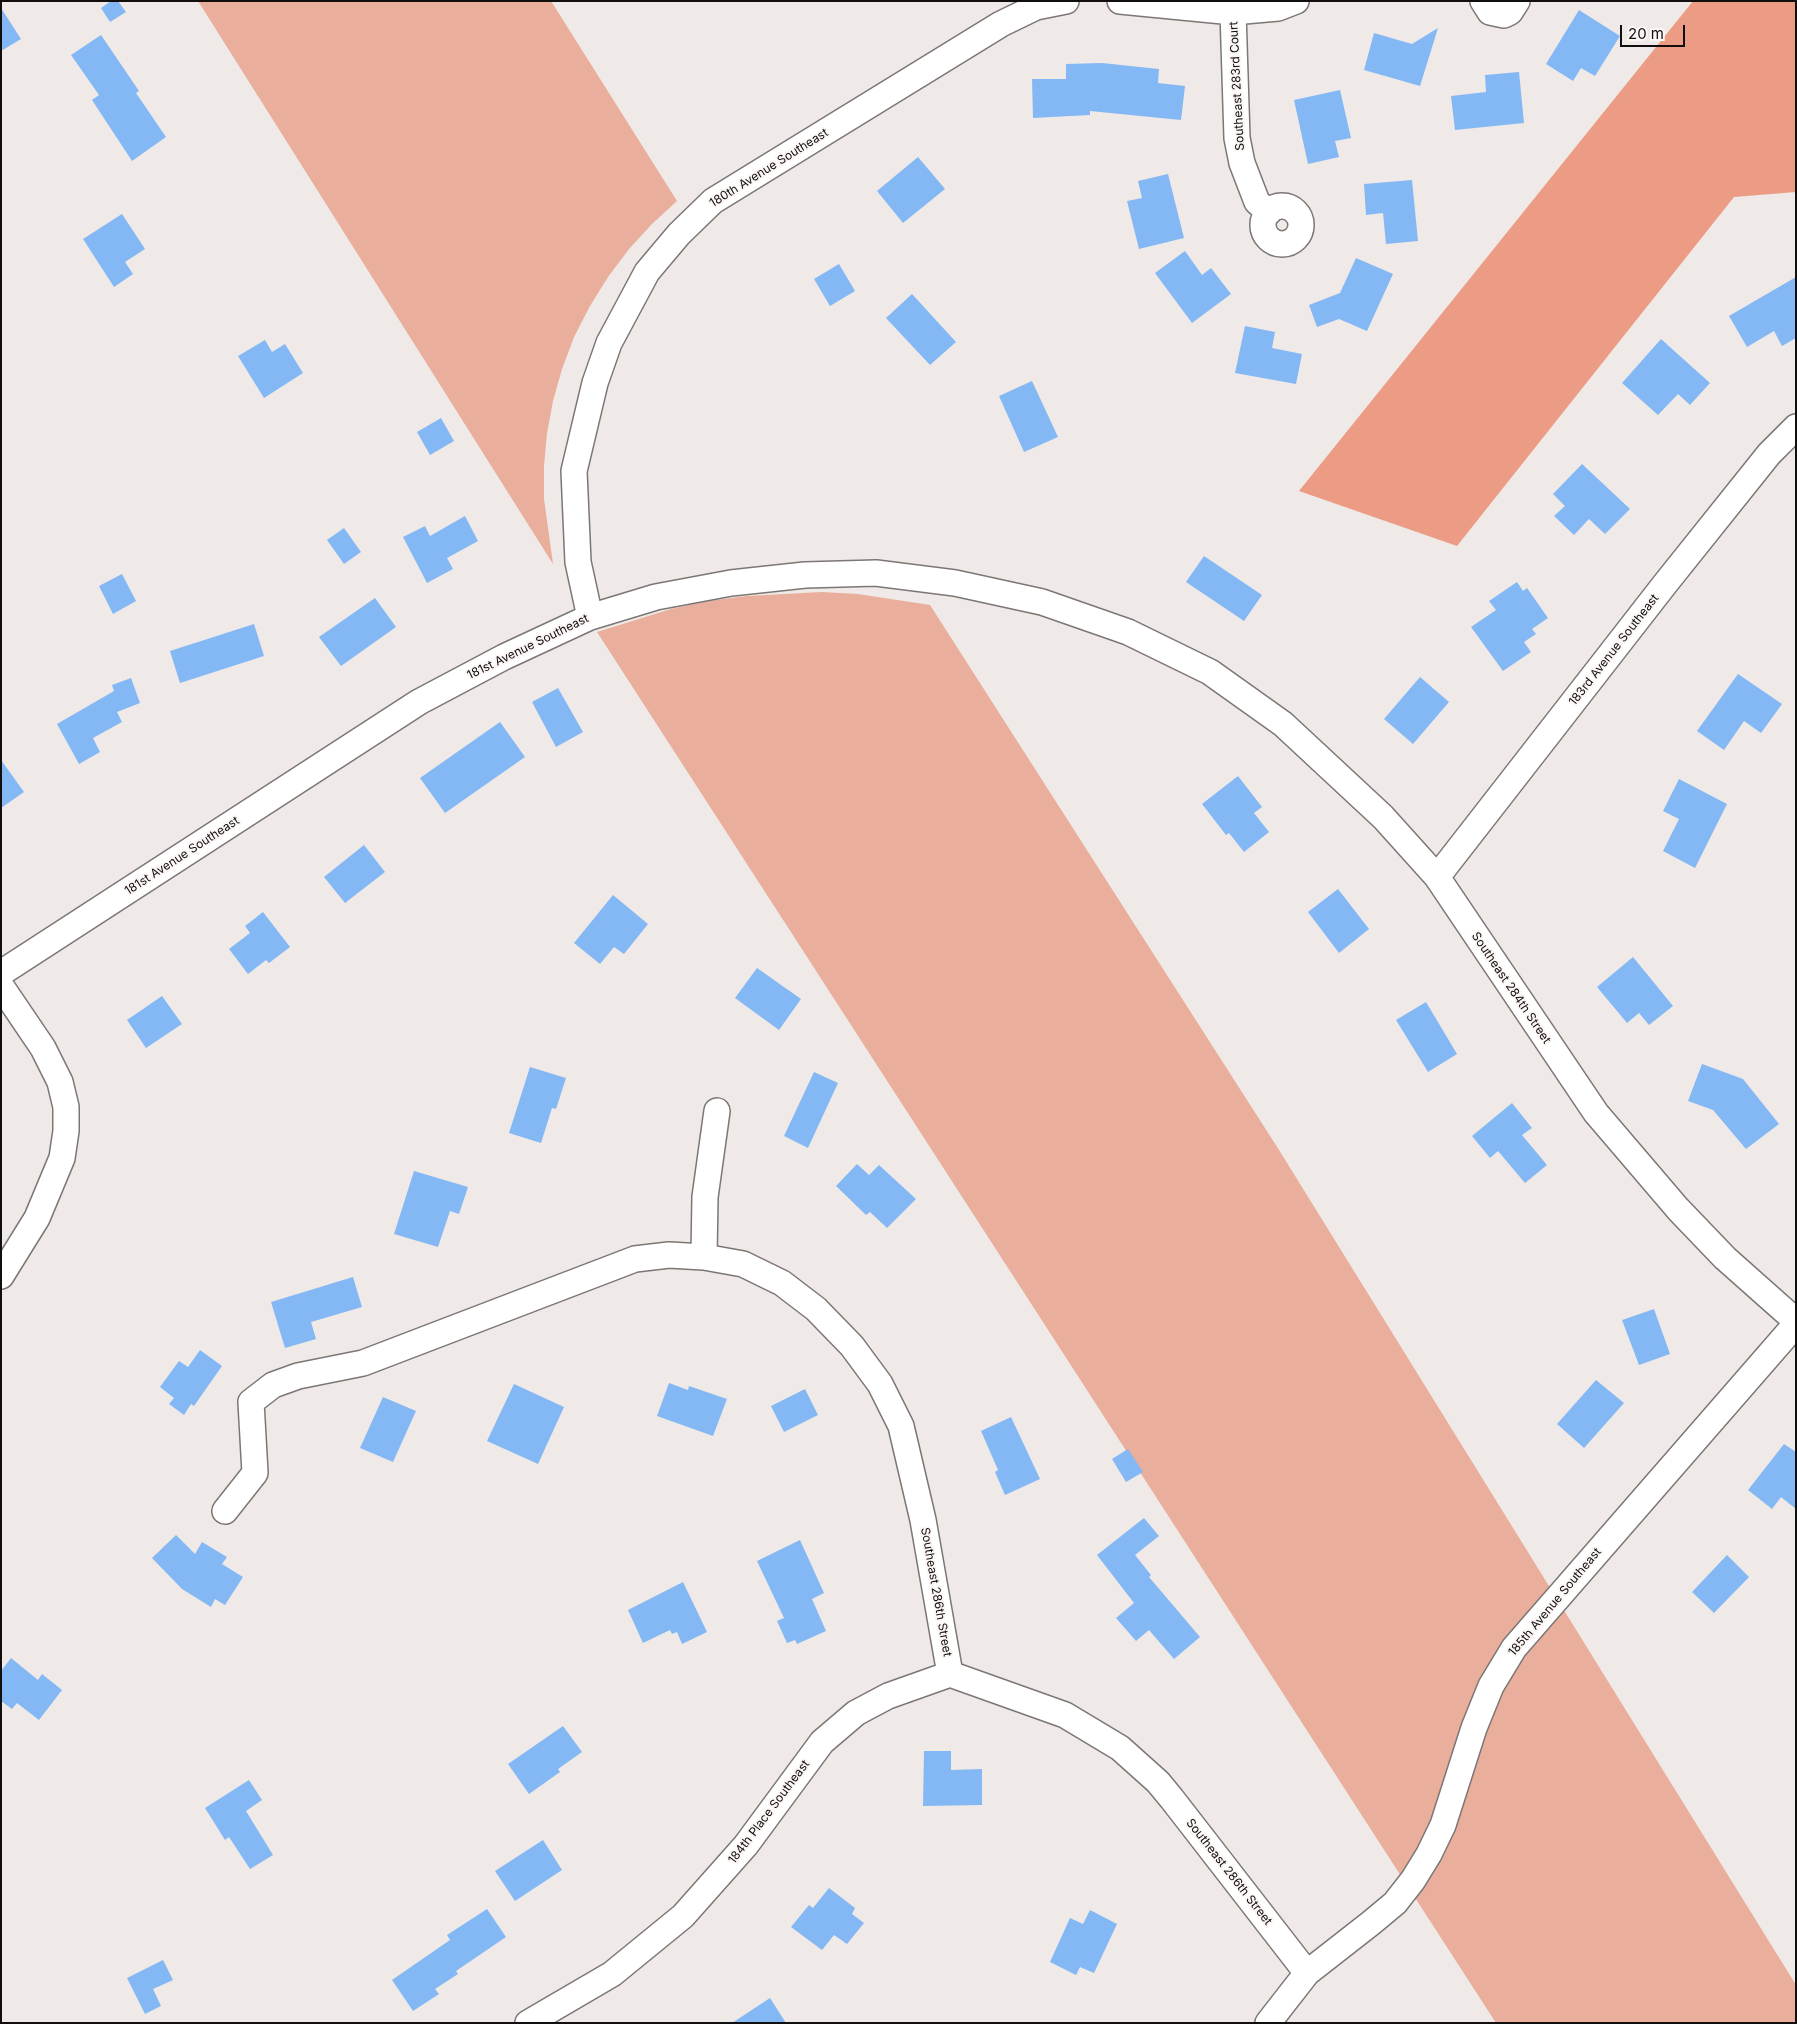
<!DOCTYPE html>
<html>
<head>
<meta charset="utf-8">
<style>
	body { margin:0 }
	#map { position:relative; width:1797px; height:2024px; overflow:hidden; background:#efe9e7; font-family:Inter,sans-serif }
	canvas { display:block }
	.frame { position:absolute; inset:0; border:2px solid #110f0e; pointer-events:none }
	.scale { position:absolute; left:1620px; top:25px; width:65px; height:22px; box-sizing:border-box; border:2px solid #110f0e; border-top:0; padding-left:6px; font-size:15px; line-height:18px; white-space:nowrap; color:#110f0e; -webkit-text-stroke:4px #fcf6f4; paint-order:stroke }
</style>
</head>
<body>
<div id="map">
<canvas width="1797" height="2024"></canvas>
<div class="frame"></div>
<div class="scale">20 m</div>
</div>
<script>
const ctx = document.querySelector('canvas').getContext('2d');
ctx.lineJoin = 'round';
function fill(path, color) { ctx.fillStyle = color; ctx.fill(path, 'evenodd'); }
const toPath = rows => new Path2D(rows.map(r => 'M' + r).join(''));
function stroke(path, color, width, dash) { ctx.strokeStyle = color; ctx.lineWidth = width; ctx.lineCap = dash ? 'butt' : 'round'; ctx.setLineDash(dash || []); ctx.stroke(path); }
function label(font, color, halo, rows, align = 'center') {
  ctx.font = font + ' Inter,sans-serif'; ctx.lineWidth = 4; ctx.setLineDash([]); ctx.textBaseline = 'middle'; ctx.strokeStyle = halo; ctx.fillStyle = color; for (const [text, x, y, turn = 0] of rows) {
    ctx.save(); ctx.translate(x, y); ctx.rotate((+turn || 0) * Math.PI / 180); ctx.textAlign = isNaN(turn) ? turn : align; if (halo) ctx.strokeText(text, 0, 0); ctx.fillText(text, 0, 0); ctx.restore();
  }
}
fill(toPath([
	[198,1,551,1,677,201,652,224,629,249,608,277,590,306,574,337,562,369,553,401,547,433,544,466,544,499,553,564],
	[822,592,858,594,930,605,1279,1150,1796,1985,1796,2023,1496,2023,597,632,671,609,708,601,747,596]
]), '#e9ae9c');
fill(toPath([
	[1693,1,1796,1,1796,192,1734,197,1457,546,1299,491]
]), '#ec9c84');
fill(toPath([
	[111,1,118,1,126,12,110,22,101,8],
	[1,8,21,39,1,51],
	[1579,10,1620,36,1595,76,1581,68,1573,81,1546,64],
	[1438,28,1420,86,1364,70,1374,33,1412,44],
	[101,35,139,91,136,93,166,137,132,161,92,100,99,95,71,55],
	[1102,63,1159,69,1158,83,1185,86,1181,120,1090,111,1090,115,1033,118,1032,79,1066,79,1066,64],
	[1519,72,1524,123,1455,130,1451,96,1486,92,1485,75],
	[1340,90,1351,138,1335,141,1339,157,1308,164,1294,100],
	[918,157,945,189,903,223,877,191],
	[1168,174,1184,238,1139,249,1127,201,1142,198,1138,181],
	[1412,180,1418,241,1386,244,1383,213,1366,215,1364,184],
	[122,214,145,249,125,262,133,274,114,287,83,239],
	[1185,251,1202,275,1211,268,1231,294,1192,323,1155,273],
	[1356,258,1393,274,1367,331,1339,319,1317,327,1309,305,1340,293],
	[839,264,855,291,830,306,814,279],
	[1796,277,1796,338,1782,346,1774,331,1747,347,1729,316],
	[912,294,956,342,930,365,886,318],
	[1245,326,1275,332,1272,348,1302,354,1296,384,1235,373],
	[1661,339,1710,383,1690,405,1678,394,1658,415,1622,383],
	[265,340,272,352,285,344,303,373,264,398,238,356],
	[1032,381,1058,437,1024,452,999,396],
	[441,418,454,441,430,455,417,432],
	[1582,464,1630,509,1605,534,1589,519,1574,535,1554,516,1565,506,1553,494],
	[465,516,478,541,447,558,453,569,427,583,403,537,425,526,430,536],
	[344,528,361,552,344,564,327,540],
	[1204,556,1262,595,1244,621,1186,582],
	[122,574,136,601,113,614,99,586],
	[1517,582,1523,591,1527,588,1548,618,1532,629,1536,634,1524,642,1531,652,1503,671,1471,627,1496,610,1489,601],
	[375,598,396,627,341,666,319,637],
	[254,624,264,656,180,683,170,651],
	[1738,674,1782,704,1761,733,1744,721,1724,750,1697,731],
	[1420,677,1449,702,1413,744,1384,719],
	[131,678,140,703,117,712,122,722,93,738,100,752,79,764,57,724,114,691,112,685],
	[558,688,583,732,556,747,532,702],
	[500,722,525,757,445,813,420,778],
	[1,760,24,792,1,808],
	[1238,776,1262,807,1254,813,1269,832,1244,852,1229,833,1226,835,1202,804],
	[1679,779,1727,804,1695,868,1663,851,1679,819,1663,811],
	[364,845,385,872,345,903,324,877],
	[1338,889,1369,929,1339,953,1308,912],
	[613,895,648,924,624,954,614,947,600,964,574,943],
	[263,912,290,947,269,963,266,960,248,974,229,949,250,933,245,926],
	[1633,957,1673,1006,1649,1025,1639,1013,1627,1023,1597,987],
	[757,968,801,999,779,1030,735,998],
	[162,996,182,1024,146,1048,127,1020],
	[1426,1002,1457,1054,1428,1072,1396,1020],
	[1702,1064,1743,1079,1779,1124,1746,1149,1713,1110,1688,1101],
	[530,1067,566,1078,556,1109,552,1108,541,1143,509,1133],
	[814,1072,838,1083,808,1148,784,1136],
	[1512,1103,1532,1128,1522,1135,1547,1165,1525,1183,1498,1151,1490,1158,1472,1136],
	[857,1164,869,1175,879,1165,916,1199,887,1228,870,1212,866,1215,836,1186],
	[414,1171,468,1187,459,1214,450,1211,438,1247,394,1234],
	[353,1277,362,1307,311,1322,316,1339,285,1348,271,1302],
	[1654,1309,1670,1354,1639,1365,1622,1320],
	[200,1350,222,1366,194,1406,191,1404,184,1415,169,1404,174,1398,160,1387,179,1361,188,1367],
	[1596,1380,1624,1403,1584,1448,1557,1424],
	[669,1383,688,1390,689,1386,727,1399,713,1436,657,1416],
	[514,1384,564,1407,538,1464,487,1441],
	[805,1389,818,1415,784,1432,771,1406],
	[383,1397,416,1411,393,1462,360,1448],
	[1011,1417,1040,1479,1005,1495,995,1472,998,1470,981,1431],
	[1784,1444,1796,1452,1796,1509,1781,1497,1772,1509,1748,1490],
	[1128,1449,1143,1472,1126,1482,1112,1459],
	[1144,1518,1159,1536,1135,1555,1151,1575,1149,1577,1200,1637,1174,1659,1149,1630,1136,1641,1116,1618,1134,1603,1097,1555],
	[176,1535,195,1554,202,1542,227,1557,222,1564,243,1577,225,1605,215,1599,211,1607,182,1589,152,1558],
	[800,1540,824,1593,812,1599,826,1631,797,1644,795,1640,787,1643,777,1621,784,1618,757,1561],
	[1727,1555,1749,1577,1714,1613,1692,1592],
	[683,1582,707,1632,682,1644,677,1632,672,1634,670,1630,643,1643,628,1610],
	[11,1658,38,1680,42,1674,62,1690,39,1720,17,1703,12,1709,1,1701,1,1671],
	[563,1726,582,1752,558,1769,560,1772,529,1794,508,1764],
	[924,1751,951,1751,951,1770,982,1769,982,1805,923,1806],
	[249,1780,262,1800,246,1811,273,1855,250,1869,229,1837,225,1840,205,1808],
	[543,1840,562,1870,515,1901,495,1871],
	[829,1888,855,1908,852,1914,864,1923,847,1944,834,1935,822,1950,791,1927,809,1905,813,1908],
	[487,1909,506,1937,456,1971,458,1974,435,1989,439,1994,413,2011,392,1980,450,1940,447,1935],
	[1090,1910,1117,1924,1094,1973,1080,1967,1076,1975,1050,1962,1070,1918,1083,1924],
	[163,1960,173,1980,153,1989,161,2006,145,2014,127,1978],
	[770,1998,786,2023,732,2023]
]), '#84b8f4');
const minor = toPath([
	[1120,1,1233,12,1278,8,1296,1],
	[1483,1,1490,12,1504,15,1510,12,1517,1],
	[1233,12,1237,138,1242,163,1257,202,1269,212],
	'1263 225a19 19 0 1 1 38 0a19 19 0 1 1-38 0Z',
	[590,617,578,562,574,471,595,383,609,343,647,272,679,234,713,201,1001,24,1036,7,1066,1],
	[1437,877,1665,584,1769,454,1796,427],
	[1,973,419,702,504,657,590,617,656,597,731,583,805,575,876,573,955,583,1042,602,1128,632,1210,672,1283,724,1383,817,1437,877,1596,1113,1678,1209,1725,1258,1796,1321],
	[1,986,43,1048,60,1082,66,1107,66,1131,62,1158,37,1218,1,1276],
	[704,1257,705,1197,717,1111],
	[225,1511,255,1473,251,1402,273,1385,298,1376,363,1363,635,1259,669,1255,704,1257,743,1264,782,1283,816,1309,852,1346,880,1384,901,1426,923,1520,950,1674,1065,1715,1120,1748,1158,1782,1172,1799,1307,1973],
	[528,2023,612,1974,683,1916,746,1845,822,1742,856,1713,888,1696,950,1674],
	[1268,2023,1307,1973,1371,1923,1395,1903,1413,1880,1429,1854,1443,1825,1474,1728,1491,1686,1514,1648,1796,1324]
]);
stroke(minor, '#7c7675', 28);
stroke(minor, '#fff', 25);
label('12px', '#110f0e', '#fcf6f4', [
	["Southeast 283rd Court",1237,86,-93],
	["180th Avenue Southeast",769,168,-32],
	["181st Avenue Southeast",528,647,-26],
	["183rd Avenue Southeast",1614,650,-52],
	["181st Avenue Southeast",182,856,-33],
	["Southeast 284th Street",1511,988,56],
	["Southeast 286th Street",936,1592,80],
	["185th Avenue Southeast",1555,1602,-50],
	["184th Place Southeast",769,1812,-53],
	["Southeast 286th Street",1229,1872,52]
]);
</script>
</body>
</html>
